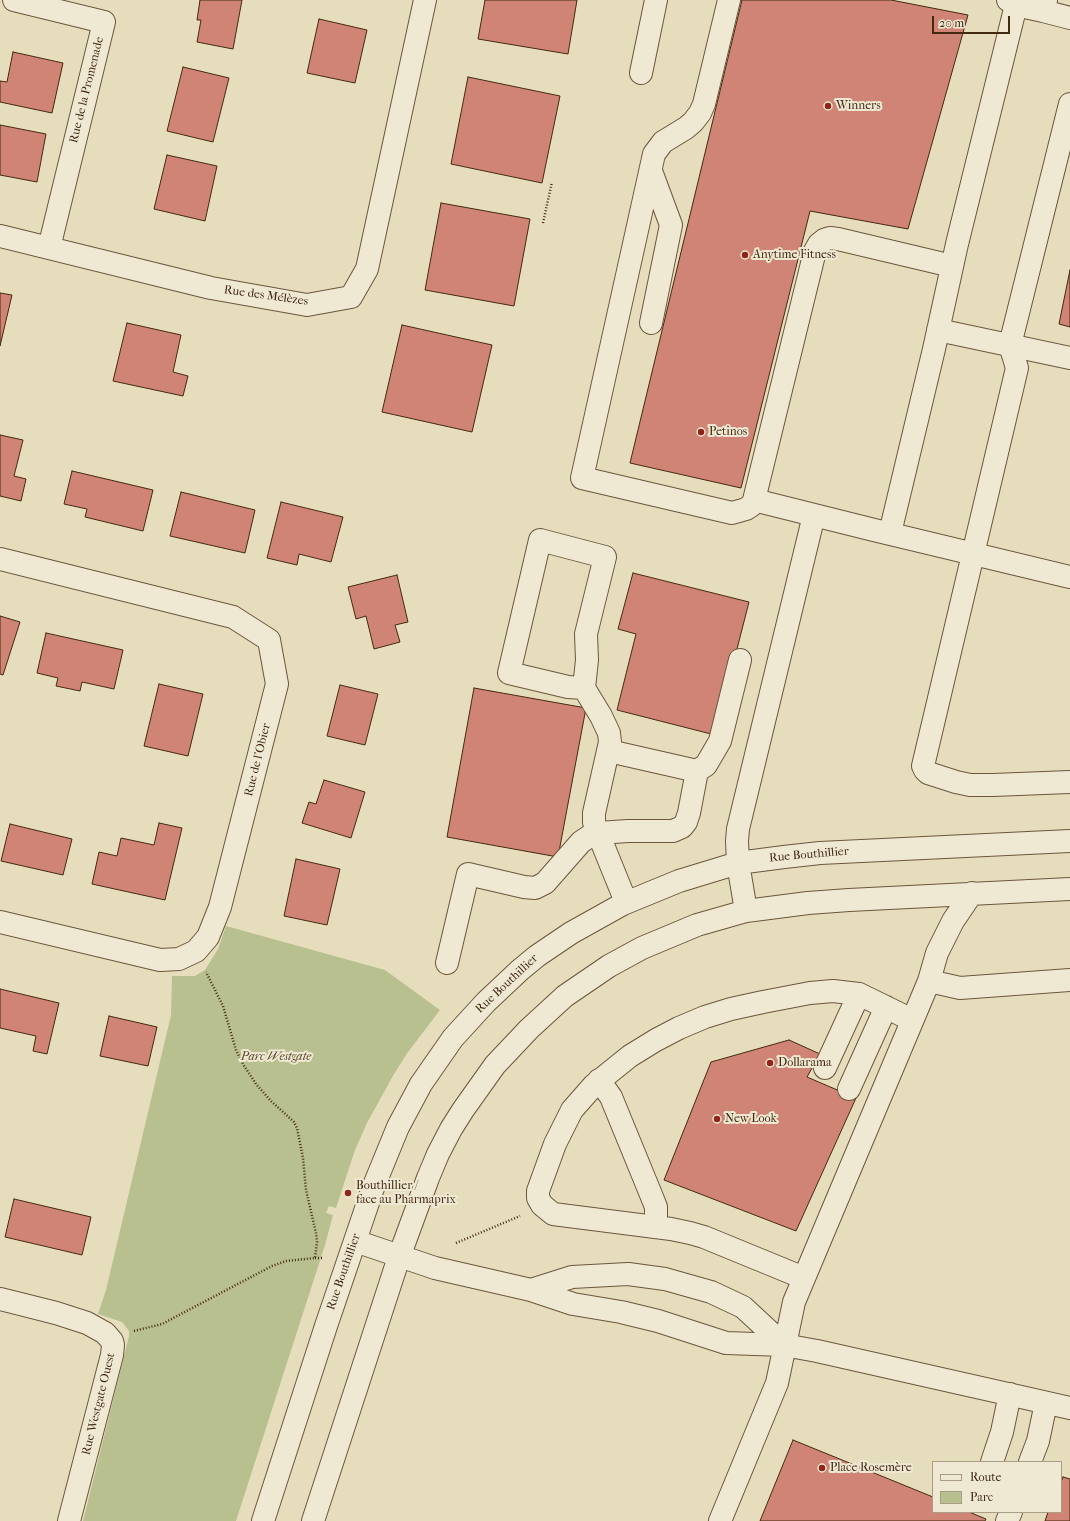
<!DOCTYPE html>
<html>
<head>
<meta charset="utf-8">
<style>
	body { margin:0 }
	#map { position:relative; width:1070px; height:1521px; overflow:hidden; background:#e6ddbd; font-family:"IM FELL French Canon",serif }
	canvas { display:block }
	.legend { position:absolute; left:932px; top:1461px; width:130px; height:52px; box-sizing:border-box; background:#efe9d4; border:1px solid #ab9c86; margin:0; padding:5px 7px; list-style:none; font-size:12px; color:#442911 }
	.legend li { display:flex; align-items:center; gap:8px; height:20px }
	.legend b { width:20px; border:1px solid #ab9c86 }
	.scale { position:absolute; left:932px; top:16px; width:78px; height:18px; box-sizing:border-box; border:2px solid #442911; border-top:0; padding-left:5px; font-size:12px; line-height:14px; white-space:nowrap; color:#442911; -webkit-text-stroke:3px #efe9d4; paint-order:stroke }
</style>
</head>
<body>
<div id="map">
<canvas width="1070" height="1521"></canvas>
<ul class="legend">
<li><b style="height:5px;background:#efe9d4"></b>Route</li>
<li><b style="height:11px;background:#b8c08f"></b>Parc</li>
</ul>
<div class="scale">20 m</div>
</div>
<script>
const ctx = document.querySelector('canvas').getContext('2d');
ctx.lineJoin = 'round';
function fill(path, color) { ctx.fillStyle = color; ctx.fill(path, 'evenodd'); }
const toPath = rows => new Path2D(rows.map(r => 'M' + r).join(''));
function stroke(path, color, width, dash) { ctx.strokeStyle = color; ctx.lineWidth = width; ctx.lineCap = dash ? 'butt' : 'round'; ctx.setLineDash(dash || []); ctx.stroke(path); }
function label(font, color, halo, rows, align = 'center') {
  ctx.font = font + ' "IM FELL French Canon",serif'; ctx.lineWidth = 4; ctx.setLineDash([]); ctx.textBaseline = 'middle'; ctx.strokeStyle = halo; ctx.fillStyle = color; for (const [text, x, y, turn = 0] of rows) {
    ctx.save(); ctx.translate(x, y); ctx.rotate((+turn || 0) * Math.PI / 180); ctx.textAlign = isNaN(turn) ? turn : align; if (halo) ctx.strokeText(text, 0, 0); ctx.fillText(text, 0, 0); ctx.restore();
  }
}
fill(toPath([
	[226,926,385,970,440,1010,408,1052,394,1074,367,1123,355,1150,336,1208,329,1206,326,1213,333,1215,325,1245,236,1521,83,1521,129,1336,129,1331,122,1322,98,1314,106,1290,171,1015,172,976,195,976,205,970,218,949]
]), '#b8c08f');
const building = toPath([
	[200,0,242,0,233,49,197,42,201,20,197,20,200,0],
	[485,0,577,0,568,54,478,39,485,0],
	[742,0,891,0,968,15,908,229,810,211,741,488,630,463,742,0],
	[319,19,367,30,355,83,307,73,319,19],
	[13,52,63,63,52,113,0,102,0,81,7,82,13,52],
	[183,67,229,78,213,142,167,131,183,67],
	[468,77,560,96,542,183,451,164,468,77],
	[0,125,46,134,37,182,0,175,0,125],
	[167,155,217,166,205,221,154,209,167,155],
	[441,203,530,219,514,306,425,290,441,203],
	[1070,270,1070,327,1059,324,1070,270],
	[0,293,12,295,0,346,0,293],
	[127,323,181,335,173,372,188,376,183,396,113,381,127,323],
	[402,325,492,345,472,432,382,412,402,325],
	[0,435,23,440,14,476,26,479,21,501,0,496,0,435],
	[72,471,153,490,143,531,85,517,87,509,64,504,72,471],
	[181,492,255,510,245,553,170,536,181,492],
	[281,502,343,517,331,562,299,554,297,565,267,558,281,502],
	[633,573,749,602,715,735,617,710,636,634,618,629,633,573],
	[397,575,408,622,395,625,400,642,374,649,366,616,356,619,348,587,397,575],
	[0,616,20,622,3,675,0,674,0,616],
	[46,633,123,650,114,689,82,682,80,691,56,686,58,678,37,673,46,633],
	[159,684,203,694,188,756,144,746,159,684],
	[340,685,378,694,365,745,327,736,340,685],
	[474,688,586,708,558,857,447,837,474,688],
	[324,780,365,792,351,838,302,823,309,802,316,804,324,780],
	[159,823,182,828,165,900,92,884,99,852,117,856,121,838,154,845,159,823],
	[10,824,72,839,63,875,1,861,10,824],
	[296,859,340,869,327,925,284,916,296,859],
	[0,989,59,1003,47,1054,33,1051,36,1036,0,1028,0,989],
	[109,1016,157,1027,148,1066,100,1056,109,1016],
	[789,1040,820,1054,807,1077,856,1098,796,1231,664,1180,711,1062,789,1040],
	[14,1199,91,1217,82,1255,5,1237,14,1199],
	[793,1440,933,1497,933,1512,969,1512,986,1519,985,1521,760,1521,793,1440],
	[1063,1477,1070,1479,1070,1521,1045,1521,1048,1512,1061,1512,1061,1482,1063,1477]
]);
fill(building, '#cf8475');
stroke(building, '#442911', 1);
const minor = toPath([
	[14,0,104,22,49,248],
	[729,0,704,104,700,113,693,122,686,128,663,142,654,154,582,478,732,513,746,509,752,505,754,500,874,530,1070,577],
	[1016,5,1043,11,1046,0],
	[1043,11,1070,18],
	[641,73,656,0],
	[1070,104,1010,345,1017,368,923,766,925,770,928,773,956,782,970,785,993,785,1070,782],
	[651,171,671,225,651,323],
	[0,236,211,288,307,305,351,297,367,269,425,0],
	[938,330,1070,358],
	[754,500,815,251,819,244,824,240,830,238,838,239,952,266],
	[890,533,934,349,957,244,1016,5,1008,0],
	[0,559,233,617,269,640,277,684,220,907,208,937,196,951,179,959,160,960,0,922],
	[584,688,568,687,509,673,540,540,605,557,586,634,587,660,584,688,601,716,609,733,610,742,594,813,594,822,598,833,626,902],
	[697,771,706,765,720,741,740,660],
	[746,911,738,863,737,841,738,829,814,515],
	[447,963,468,874,524,887,535,888,545,883,581,842,590,836,598,833,628,831,673,831,682,827,686,822,689,813,697,771,609,751],
	[929,981,960,988,1070,980],
	[825,1068,859,994],
	[599,1080,611,1097,652,1197,656,1207,656,1216,653,1227],
	[849,1089,886,1007],
	[355,1241,435,1268,531,1290,573,1304,621,1312,658,1321,726,1343,784,1345,817,1351,1070,1408],
	[804,1278,704,1237,690,1233,671,1229,553,1214,542,1205,538,1198,538,1191,555,1144,572,1110,594,1085,630,1056,656,1040,679,1028,705,1017,731,1009,763,1002,810,993,833,991,859,994,912,1020],
	[531,1290,572,1277,628,1274,665,1279,711,1292,743,1307,784,1345],
	[0,1299,56,1313,87,1323,105,1333,112,1341,113,1345,112,1355,69,1521],
	[992,1462,1002,1432,1010,1394],
	[1030,1462,1038,1441,1046,1403],
	[263,1521,326,1326,373,1188,398,1127,421,1084,453,1038,486,1002,520,970,537,956,571,933,623,904,679,881,738,863,784,857,820,853,1070,841],
	[313,1521,399,1257,428,1178,438,1154,451,1129,463,1110,495,1065,529,1029,565,996,609,966,642,948,697,925,746,911,808,903,849,900,1070,889],
	[720,1521,777,1383,794,1302,929,981,937,953,953,921,972,893],
	[1007,1521,1011,1512]
]);
stroke(minor, '#6c563c', 24);
stroke(toPath([
	[543,223,552,182],
	[456,1243,520,1216],
	[315,1258,324,1258],
	[134,1331,162,1324,272,1266,286,1261,315,1258,317,1242,316,1233,306,1190,303,1158,297,1128,294,1122,271,1101,256,1084,243,1064,236,1050,223,1006,206,972]
]), '#442911', 2.5, [1, 2]);
stroke(minor, '#efe9d4', 22);
for (const [x, y, r, color] of [
	[828,106,4,"#8f2418"],
	[745,255,4,"#8f2418"],
	[701,432,4,"#8f2418"],
	[770,1063,4,"#8f2418"],
	[717,1119,4,"#8f2418"],
	[348,1193,4,"#8f2418"],
	[822,1468,4,"#8f2418"]
]) { const dot = new Path2D(); dot.arc(x, y, r, 0, 2 * Math.PI); ctx.fillStyle = color; ctx.fill(dot); stroke(dot, '#efe9d4', 1.5); }
label('12px', '#442911', '#efe9d4', [
	["Rue de la Promenade",87,90,-76],
	["Rue des Mélèzes",266,296,8],
	["Rue de l'Obier",258,760,-76],
	["Rue Bouthillier",809,855,-5],
	["Rue Bouthillier",507,984,-43],
	["Rue Bouthillier",344,1272,-71],
	["Rue Westgate Ouest",99,1404,-76]
]);
label('12px', '#442911', '#efe9d4', [
	["Winners",836,106],
	["Anytime Fitness",753,255],
	["Petinos",709,432],
	["Dollarama",778,1063],
	["New Look",725,1119],
	["Bouthillier /",356,1186],
	["face au Pharmaprix",356,1200],
	["Place Rosemère",830,1468]
], 'left');
label('italic 12px', '#5b472a', '#efe9d4', [
	["Parc Westgate",276,1057]
]);
</script>
</body>
</html>
